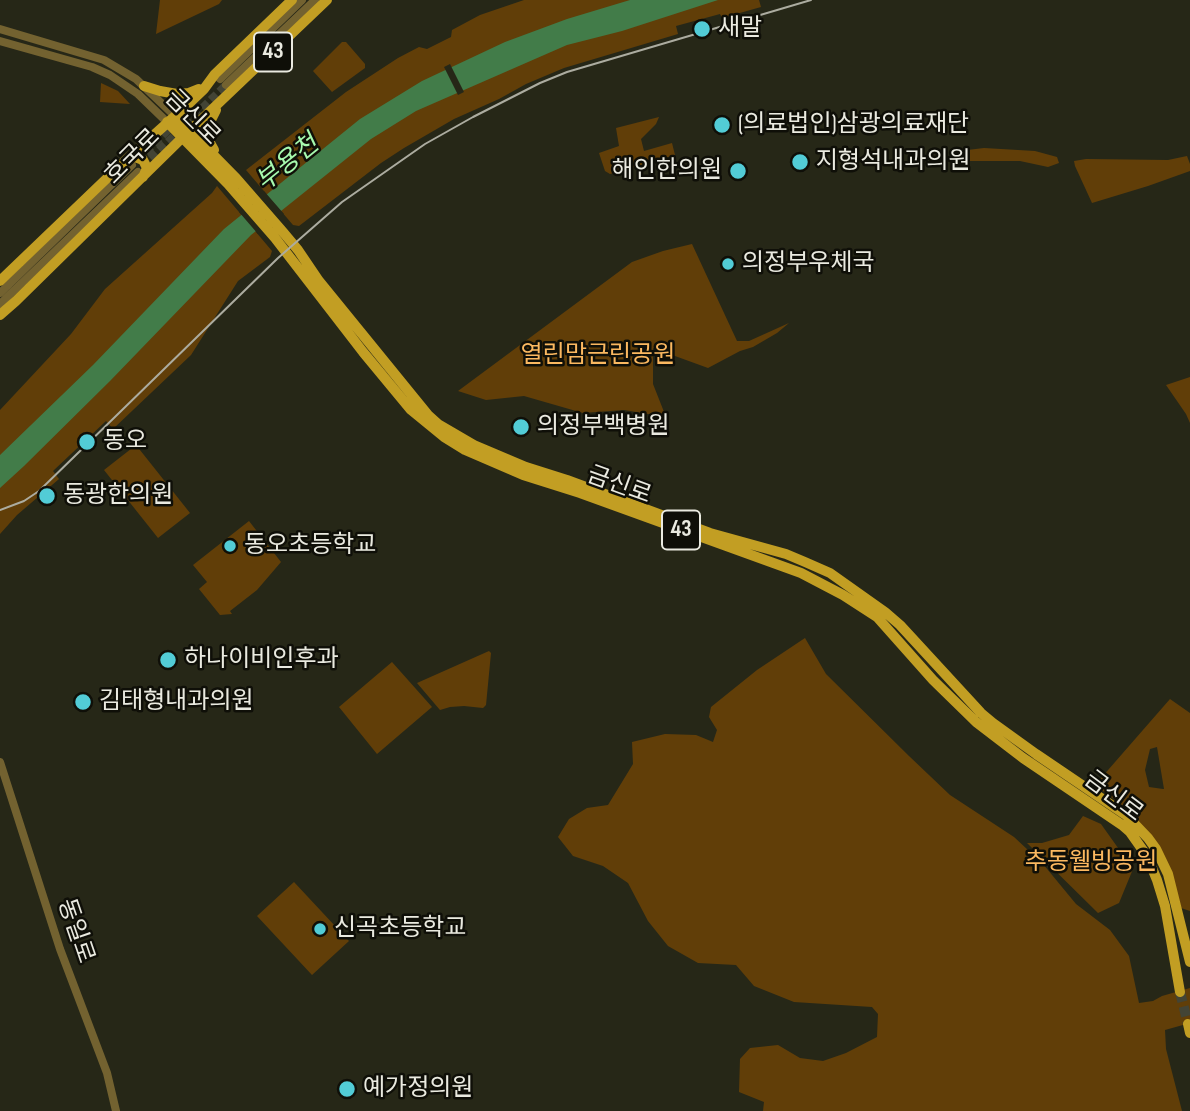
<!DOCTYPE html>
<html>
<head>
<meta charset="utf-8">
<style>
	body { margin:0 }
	canvas { display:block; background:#262717 }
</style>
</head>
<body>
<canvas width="1190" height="1111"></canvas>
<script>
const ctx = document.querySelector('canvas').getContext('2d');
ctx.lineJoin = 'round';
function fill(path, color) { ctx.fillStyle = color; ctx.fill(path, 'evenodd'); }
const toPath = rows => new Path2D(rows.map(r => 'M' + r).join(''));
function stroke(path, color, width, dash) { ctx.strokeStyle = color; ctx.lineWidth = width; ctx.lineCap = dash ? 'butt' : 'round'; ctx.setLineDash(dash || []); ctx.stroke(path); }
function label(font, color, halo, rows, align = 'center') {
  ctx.font = font + ' "Sofia Sans Condensed","Noto Sans KR",sans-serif'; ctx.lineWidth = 5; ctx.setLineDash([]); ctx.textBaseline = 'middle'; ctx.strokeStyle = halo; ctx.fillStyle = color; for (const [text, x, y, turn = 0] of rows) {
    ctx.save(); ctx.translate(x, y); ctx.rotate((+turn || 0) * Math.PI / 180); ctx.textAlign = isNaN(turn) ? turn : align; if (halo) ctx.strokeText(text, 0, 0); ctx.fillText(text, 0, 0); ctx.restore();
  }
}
fill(toPath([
	[160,0,222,0,219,4,156,34],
	[524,0,759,0,761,7,722,18,720,14,676,26,678,34,564,68,526,84,499,99,454,119,404,148,381,163,299,226,293,225,246,170,346,92,398,58,419,47,427,49,451,37,452,30,480,15],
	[342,42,346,42,365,64,365,68,332,92,313,71],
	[101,83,118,91,130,104,100,102],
	[659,117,656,124,641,139,644,151,672,143,675,155,610,174,605,171,599,153,619,146,616,128],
	[984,148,1035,151,1057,157,1059,163,1048,167,1020,161,970,161,952,164,951,152],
	[1187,156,1190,164,1190,171,1148,186,1092,203,1075,166,1074,161,1086,159,1168,160],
	[217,186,272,251,270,257,238,281,191,355,113,429,106,421,53,471,59,479,17,515,0,534,0,410,71,334,105,289,212,193],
	[692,244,737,341,749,341,789,323,777,333,753,347,740,351,708,368,653,348,653,384,666,417,624,410,583,413,524,396,486,400,458,391,632,262,663,251],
	[1190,377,1190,423,1186,414,1166,385],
	[136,445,190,513,158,538,104,470],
	[249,521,281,562,257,590,230,611,232,614,220,615,199,589,207,582,193,565],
	[805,638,826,674,909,756,950,795,1014,837,1043,864,1076,904,1110,930,1129,956,1139,1003,1153,1001,1162,996,1190,988,1190,1023,1165,1030,1166,1049,1182,1111,763,1111,764,1102,739,1092,740,1059,750,1048,778,1045,800,1058,823,1061,846,1053,877,1037,878,1014,872,1007,794,1002,754,986,736,965,698,963,668,946,648,921,628,883,603,866,573,856,558,837,569,819,587,808,608,805,633,764,632,742,665,734,696,735,713,742,717,730,709,717,711,707,757,670],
	[489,651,491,653,486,705,483,708,464,706,450,707,440,710,417,683],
	[392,662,432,707,377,754,339,707],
	[1170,699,1190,713,1190,911,1181,908,1171,870,1127,809,1095,785],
	[1157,747,1164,789,1163,789,1149,787,1145,770,1150,749],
	[1083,816,1101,824,1133,869,1119,903,1098,913,1027,843,1042,843,1069,835],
	[294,882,349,941,312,975,257,916]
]), '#613e08');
fill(toPath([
	[630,0,718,0,622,31,567,45,416,111,371,139,251,235,110,381,24,466,0,488,0,455,93,365,224,229,360,119,422,81,505,42,567,19]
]), '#427c49');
fill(toPath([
	[450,64,464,92,458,95,444,67],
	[264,191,284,214,258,234,239,212]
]), '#262717');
stroke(toPath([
	[137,161,175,123],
	[142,167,226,85]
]), '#434435', 8, [8, 4]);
stroke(toPath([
	[1180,992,1188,1024]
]), '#434435', 10, [10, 5]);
stroke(toPath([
	[0,29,104,60,136,79,175,116],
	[0,41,92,67,110,75,138,94,167,122],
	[220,79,302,0],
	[226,85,315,0],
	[0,293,132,165],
	[0,304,138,172],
	[0,762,60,949,107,1073,116,1111]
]), '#736230', 8);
stroke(toPath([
	[144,86,160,91,177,94,189,93,199,89],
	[175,116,236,178,283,232,298,250,319,281,428,415,438,424,474,445,526,467,567,480,710,533,786,554,805,562,830,573,885,612,900,625,981,713,993,723,1036,754,1126,815,1148,838,1156,849,1168,874,1190,962],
	[167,122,228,184,275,238,363,352,411,410,444,437,465,450,523,475,580,493,801,573,843,595,877,617,933,680,976,722,1023,758,1122,825,1130,832,1147,856,1157,880,1165,906,1180,992],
	[214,150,209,141,208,132,209,124,216,110],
	[127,159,135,157,143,160,147,168,143,177],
	[0,281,126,160,184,108,204,89,215,74,292,0],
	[0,315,16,301,182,138,327,0],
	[1188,1024,1190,1033]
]), '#c29e23', 10);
stroke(toPath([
	[0,510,24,501,39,491,278,258,342,202,425,144,473,117,540,83,567,72,811,0]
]), '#acaca0', 2);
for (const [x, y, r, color] of [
	[702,29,9,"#52ccd6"],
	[722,125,9,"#52ccd6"],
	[800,162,9,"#52ccd6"],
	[738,171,9,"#52ccd6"],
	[728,264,7,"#52ccd6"],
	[521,427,9,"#52ccd6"],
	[87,442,9,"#52ccd6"],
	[47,496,9,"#52ccd6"],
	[230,546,7,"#52ccd6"],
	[168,660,9,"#52ccd6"],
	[83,702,9,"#52ccd6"],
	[320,929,7,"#52ccd6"],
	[347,1089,9,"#52ccd6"]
]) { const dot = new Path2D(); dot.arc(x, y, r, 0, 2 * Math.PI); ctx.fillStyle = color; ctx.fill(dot); stroke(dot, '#0f0f08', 2.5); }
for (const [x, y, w] of [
	[273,52,38],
	[681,530,38]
]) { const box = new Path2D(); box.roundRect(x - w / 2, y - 19.5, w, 39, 5); ctx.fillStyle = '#0f0f08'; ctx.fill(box); stroke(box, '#eaeae0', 2); }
label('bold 23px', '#eaeae0', null, [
	["43",273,52],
	["43",681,530]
]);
label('24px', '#eaeae0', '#0f0f08', [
	["새말",718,29],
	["(의료법인)삼광의료재단",738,125],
	["지형석내과의원",816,162],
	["해인한의원",722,171,"right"],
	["의정부우체국",742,264],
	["의정부백병원",537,427],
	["동오",103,442],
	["동광한의원",63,496],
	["동오초등학교",244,546],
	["하나이비인후과",184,660],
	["김태형내과의원",99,702],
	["신곡초등학교",334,929],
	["예가정의원",363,1089]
], 'left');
label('24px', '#eaeae0', '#0f0f08', [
	["금신로",192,118,45],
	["호국로",133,157,-45],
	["금신로",619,486,20],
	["금신로",1113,797,37],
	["동일로",75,931,71]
]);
label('24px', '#fbb860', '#0f0f08', [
	["열린맘근린공원",598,356],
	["추동웰빙공원",1091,863]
]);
label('italic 26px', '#a7faae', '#0f0f08', [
	["부용천",288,164,-39]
]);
</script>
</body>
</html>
